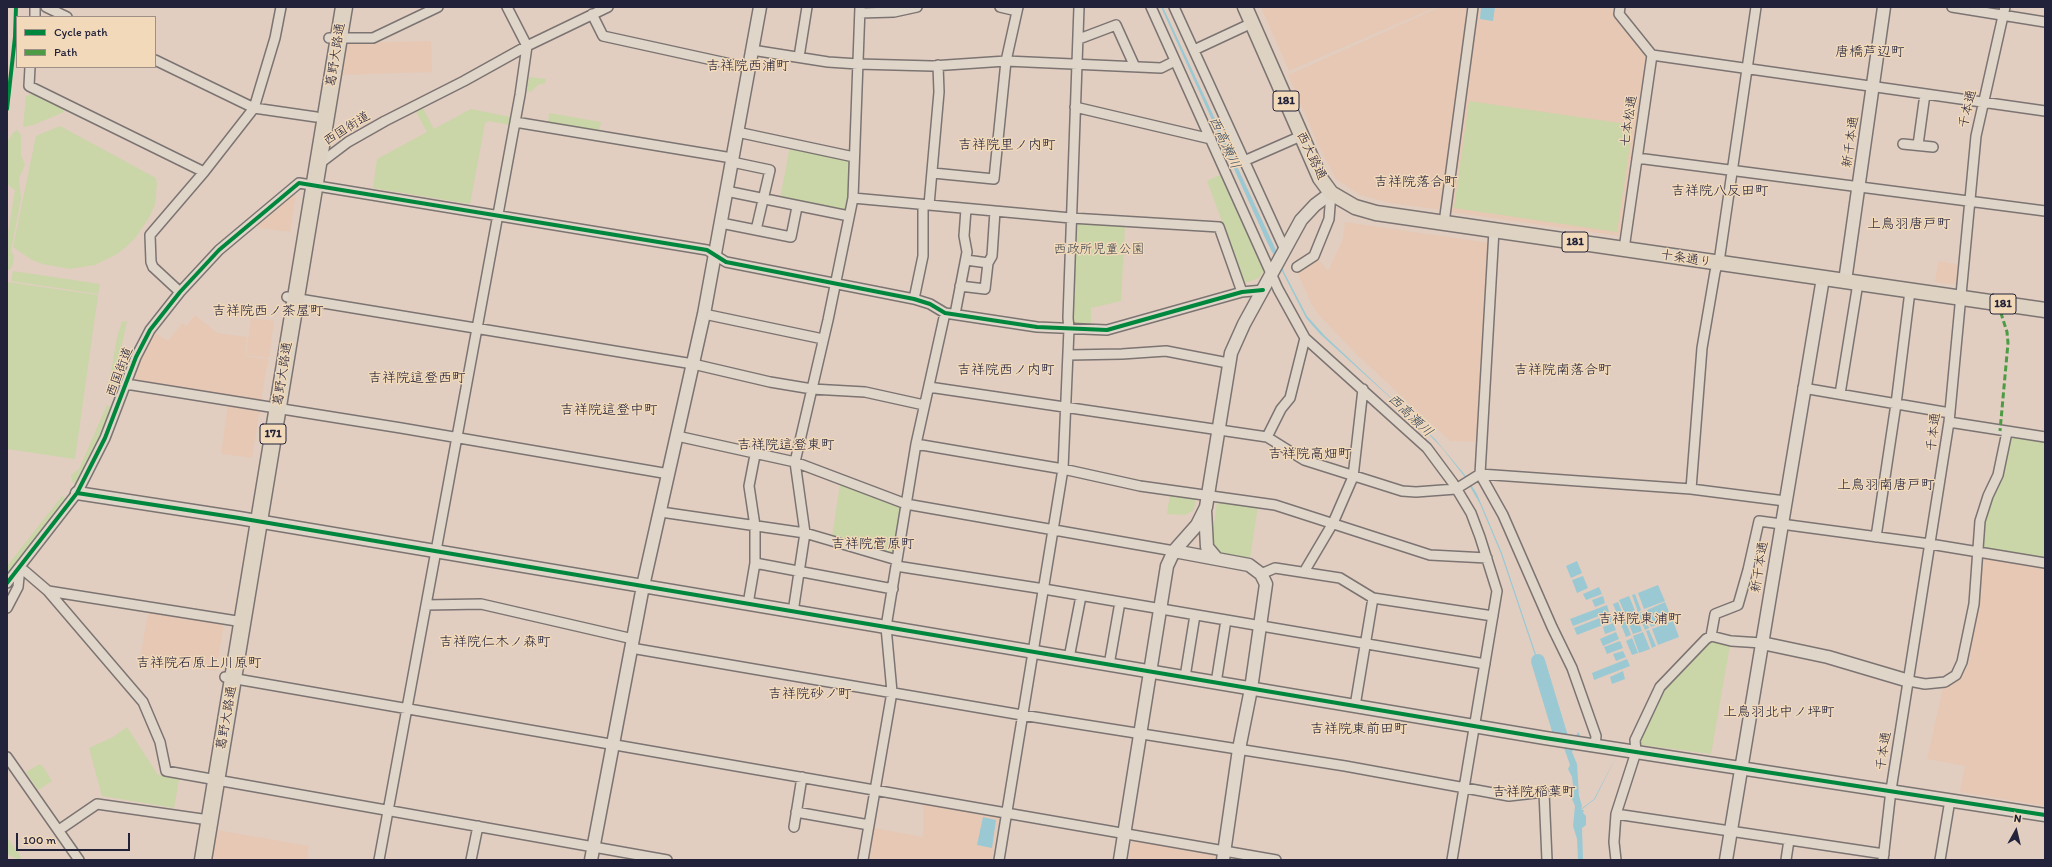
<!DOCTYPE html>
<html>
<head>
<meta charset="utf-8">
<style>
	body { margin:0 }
	#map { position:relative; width:2052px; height:867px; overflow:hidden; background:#e1cec0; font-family:Itim,sans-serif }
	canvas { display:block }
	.frame { position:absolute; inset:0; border:8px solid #22223b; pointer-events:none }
	.legend { position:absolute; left:16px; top:16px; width:140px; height:52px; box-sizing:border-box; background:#f1d9b9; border:1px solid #9e9087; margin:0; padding:5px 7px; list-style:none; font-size:12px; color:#22223b }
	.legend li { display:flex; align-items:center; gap:8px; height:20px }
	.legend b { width:20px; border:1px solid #9e9087 }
	.north { position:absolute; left:1996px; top:811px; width:40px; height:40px; -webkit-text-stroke:3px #f1d9b9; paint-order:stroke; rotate:8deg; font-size:11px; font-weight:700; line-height:16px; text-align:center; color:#22223b }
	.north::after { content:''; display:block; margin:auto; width:14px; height:18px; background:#22223b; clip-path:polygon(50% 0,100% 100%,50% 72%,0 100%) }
	.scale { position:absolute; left:16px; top:833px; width:114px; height:18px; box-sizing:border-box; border:2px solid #22223b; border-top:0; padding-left:5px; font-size:12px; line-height:14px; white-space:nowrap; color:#22223b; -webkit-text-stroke:3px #f1d9b9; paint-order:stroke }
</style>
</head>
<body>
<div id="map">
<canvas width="2052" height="867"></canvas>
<div class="frame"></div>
<ul class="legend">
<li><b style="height:5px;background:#00873e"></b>Cycle path</li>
<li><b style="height:5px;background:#4d9b45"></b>Path</li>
</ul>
<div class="north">N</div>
<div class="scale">100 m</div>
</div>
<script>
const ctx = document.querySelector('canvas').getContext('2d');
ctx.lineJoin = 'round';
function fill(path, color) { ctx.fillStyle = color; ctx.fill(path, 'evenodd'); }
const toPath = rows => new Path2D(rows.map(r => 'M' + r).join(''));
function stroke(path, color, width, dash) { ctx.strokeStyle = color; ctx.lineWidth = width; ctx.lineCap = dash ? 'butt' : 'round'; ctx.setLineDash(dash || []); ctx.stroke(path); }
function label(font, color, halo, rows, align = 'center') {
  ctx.font = font + ' Itim,"Klee One",sans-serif'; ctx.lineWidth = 3; ctx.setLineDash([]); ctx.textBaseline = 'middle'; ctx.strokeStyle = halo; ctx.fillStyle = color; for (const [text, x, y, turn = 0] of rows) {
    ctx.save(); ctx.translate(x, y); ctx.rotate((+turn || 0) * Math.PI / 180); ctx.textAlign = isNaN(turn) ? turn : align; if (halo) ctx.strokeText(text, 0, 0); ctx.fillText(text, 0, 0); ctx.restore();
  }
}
fill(toPath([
	[1261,7,1436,7,1289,71],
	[1440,7,1467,7,1442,210,1390,203,1360,195,1336,179,1320,149,1288,75],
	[1478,7,1610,7,1646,57,1620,236,1450,212],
	[431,41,432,72,340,75,345,43],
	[292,192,296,194,290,232,260,228,256,224],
	[1345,222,1491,243,1478,442,1453,441,1451,442,1358,356,1318,314,1311,303,1297,272,1316,258,1316,256,1328,271,1343,239],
	[1938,261,1961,265,1959,283,1957,285,1935,282],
	[195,315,217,333,247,337,245,356,268,359,261,402,138,382,134,377,140,355,154,332,168,341,182,323,186,326],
	[251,318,274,321,269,358,246,355],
	[228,403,260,408,252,458,221,454],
	[1984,558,2045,568,2045,806,1960,792,1965,766,1927,759,1943,687,1958,680,1965,672,1969,661,1977,607,1981,561],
	[148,612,224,624,216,671,140,659],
	[923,803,999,817,992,860,869,860,874,828,923,837],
	[217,830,309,846,307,860,212,860],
	[1134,840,1213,854,1216,860,1128,860,1131,843]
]), '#e6c8b5');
fill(toPath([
	[529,77,546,79,545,83,538,85,531,92,527,91],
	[32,94,63,109,64,112,33,125,23,127,26,96],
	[1469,101,1633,125,1617,232,1454,208],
	[423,108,434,129,471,109,511,117,510,125,488,121,485,123,470,204,373,188,377,159,427,132,416,112],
	[549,113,601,122,599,131,548,123],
	[60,126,156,178,157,184,155,204,150,216,136,237,127,246,117,254,95,265,70,269,43,264,32,260,13,247,36,136],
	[17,130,21,135,21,155,25,165,19,178,21,199,11,250,14,257,12,267,7,272,7,239,15,190,9,186,7,181,7,150,8,141,12,134],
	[790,146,847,160,850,163,847,210,843,213,780,199],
	[1224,173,1266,267,1259,278,1245,283,1207,181],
	[1079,222,1125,226,1121,301,1091,308,1091,323,1075,323,1071,321,1075,226],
	[13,271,100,284,98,294,11,281],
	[7,282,98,295,75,459,7,449],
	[127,321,114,382,117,386,111,393,112,387,109,384,117,337,122,322],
	[107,405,114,408,104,433,78,482,73,484,71,475,79,469],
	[2012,436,2045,441,2045,559,1984,550,1981,546,1983,519],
	[840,484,899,506,901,511,895,552,889,555,832,537],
	[1170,493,1196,497,1194,510,1185,515,1167,514],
	[62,496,66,499,7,576,7,566],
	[1220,500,1258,506,1250,558,1221,554,1214,547,1212,539,1217,502],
	[1711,640,1730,645,1711,754,1642,745,1638,739,1665,689],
	[127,727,158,775,179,779,174,808,102,796,89,748,113,737],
	[40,764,44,768,52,781,38,790,26,772],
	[7,837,21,857,19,860,7,854]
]), '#cad5a8');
fill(toPath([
	[1161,7,1163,7,1275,248,1284,272,1307,316,1325,336,1435,439,1465,475,1477,494,1502,553,1568,750,1578,732,1580,735,1572,752,1577,764,1579,796,1582,806,1581,809,1594,799,1617,755,1595,799,1581,810,1584,810,1583,813,1586,816,1586,825,1582,828,1583,860,1578,860,1577,839,1573,826,1575,806,1572,799,1574,793,1572,777,1568,769,1570,765,1554,719,1556,718,1501,554,1480,504,1464,476,1442,448,1417,422,1320,334,1306,318,1267,242],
	[1481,7,1495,7,1493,21,1480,19],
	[1577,561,1582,573,1571,578,1566,566],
	[1583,576,1588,588,1577,593,1572,580],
	[1658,585,1665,601,1644,609,1638,593],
	[1599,587,1602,594,1586,600,1583,594],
	[1635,594,1641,610,1638,612,1632,595],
	[1603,596,1605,603,1595,607,1592,600],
	[1629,596,1636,613,1626,616,1619,600],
	[1618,602,1624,617,1619,619,1613,604],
	[1665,602,1672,619,1651,627,1645,611],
	[1607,605,1609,612,1573,626,1570,619],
	[1642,612,1649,628,1645,630,1638,613],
	[1610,614,1613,621,1577,635,1574,628],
	[1636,614,1642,631,1633,634,1626,618],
	[1625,620,1631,635,1626,637,1620,622],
	[1673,621,1679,637,1658,645,1652,629],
	[1613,623,1616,630,1605,634,1603,627],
	[1649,630,1656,646,1652,648,1646,631],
	[1616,632,1619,639,1603,646,1600,639],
	[1643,632,1650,649,1639,653,1633,636],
	[1632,638,1638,653,1632,655,1626,641],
	[1620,641,1623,648,1607,654,1604,647],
	[1623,651,1626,657,1616,661,1613,654],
	[1627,659,1630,666,1594,680,1592,673],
	[1623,671,1625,679,1612,684,1610,677],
	[983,817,996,820,992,848,977,845]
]), '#9ac9d4');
stroke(toPath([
	[1538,661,1561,737]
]), '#9ac9d4', 14);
const street = toPath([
	[46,7,67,17],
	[1000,7,1017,11],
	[1151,7,1278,289,1305,338,1427,448,1453,483,1471,513,1480,537,1497,591,1452,860],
	[1174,7,1285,250],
	[1620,7,1619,14,1652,55,1624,249],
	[1952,7,2045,22],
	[860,13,894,12,917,7],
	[592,14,603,36,749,68],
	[35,17,35,7],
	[329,38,373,38,438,7],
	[1079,39,1116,25,1135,67],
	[752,50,828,62,858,64,932,66,1006,61,1161,68,1175,61],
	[1194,50,1252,23],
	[1652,55,2045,111],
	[799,57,807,7],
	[155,60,254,108,316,117],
	[30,67,29,86,204,172],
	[1075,107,1211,139],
	[515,122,732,158],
	[737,132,854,157],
	[1903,144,1933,147],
	[1918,145,1925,94],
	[1637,158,2045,211],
	[1244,161,1301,136],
	[732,162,770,170,756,230],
	[319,164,348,142,385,121,464,81,527,46,608,7],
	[933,173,994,179,1006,61,1018,7],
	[726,191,849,216],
	[853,198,1071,218,1219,227,1242,292],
	[929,205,939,92,938,65],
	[721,223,791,237,797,207],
	[1444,223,1473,7],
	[1494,230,1480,474,1503,515,1552,627,1572,668,1596,736,1595,746],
	[988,263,992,256,995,211],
	[1297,267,1314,256,1329,219,1331,193],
	[960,286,985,289,988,263,966,260],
	[180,292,153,267,151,262,150,235,204,172,254,108,275,38,281,7],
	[287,297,693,364,770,382,812,389,865,392,924,405],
	[914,299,923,256,923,205],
	[704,314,823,339],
	[955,314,967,252,964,236,966,209],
	[1069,355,1122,354,1166,351,1228,363],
	[126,384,401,428,669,474],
	[929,387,1267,437,1304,460,1402,491,1416,492,1456,489,1480,474,1691,489,1785,501],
	[1803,388,1950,413],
	[1840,394,1858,283],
	[1949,422,2045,437],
	[677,436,795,462,906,504,1174,551],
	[1267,437,1281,409,1290,398,1305,338],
	[916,444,1063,469,1140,486,1275,505,1430,555,1487,558],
	[1691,489,1702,348,1715,272,1720,255,1756,7],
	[661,512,805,533,897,560],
	[1876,537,1896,404,1910,291],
	[755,563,893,589],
	[896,566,1044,589,1485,664],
	[20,567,48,591,143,702,160,742,166,771,667,860],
	[1304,572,1333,523,1353,477,1363,389],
	[1261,574,1275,568,1340,578,1373,598,1493,616],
	[7,583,77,493,105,438,136,357,150,330,180,292,219,250,299,183,707,250,726,262,914,299,930,304,945,313,1037,327,1107,330,1242,292,1263,290],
	[48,591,243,622],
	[748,604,755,563,755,526,749,486,755,455],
	[426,605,481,604,633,639],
	[7,608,18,587,20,567],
	[793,612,805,533,795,462,828,320,853,198,860,7],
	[1711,636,1715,614,1738,605,1748,570,1759,521,1930,544,2045,563],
	[631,648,1022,715,1345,766,1509,796,1544,792,1547,860],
	[1069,658,1081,596],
	[1109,665,1120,602],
	[225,677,1276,860],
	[1185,677,1195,615],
	[1909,681,1925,684,1945,682,1956,675,1962,662,1974,604,1980,521,1988,496,1998,475,2007,432],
	[1216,683,1226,620],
	[1355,706,1373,598],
	[7,757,79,860],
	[796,812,869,825],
	[1616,814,1884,854],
	[794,827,802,777],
	[59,830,97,804,209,820],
	[379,860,520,95,527,46,507,7],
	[471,860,478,826],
	[863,860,892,692,886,627,916,444,945,313],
	[999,860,1063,469,1069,329,1068,318,1079,7],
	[1616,860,1614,842,1616,814,1636,752,1635,740,1660,687,1706,639,1711,636,1731,641,1762,643],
	[1786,860,1789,840],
	[1883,860,1891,790,1949,422,1976,136,2005,7],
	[1940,860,1950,800]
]);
const secondary = toPath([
	[1845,281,1884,7],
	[77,493,239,518,1545,738,2045,815],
	[1205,510,1207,547,1217,559],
	[1174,551,1249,565,1261,574,1266,584,1251,689,1239,749,1223,860],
	[1762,643,1828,657,1909,681],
	[591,860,643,586,704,314,760,7],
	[1120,860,1167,566,1174,551,1197,525,1206,507,1231,353,1244,324,1301,220,1315,205,1331,193],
	[1726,860,1823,278]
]);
const primary = toPath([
	[1245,7,1320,178,1331,193,1355,207,1376,213,2045,310]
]);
const highway = toPath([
	[203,860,344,7]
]);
stroke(street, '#7c7472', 12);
stroke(secondary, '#7c7472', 15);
stroke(primary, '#7c7472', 17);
stroke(highway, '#7c7472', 19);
stroke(street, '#dfd5c9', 9);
stroke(secondary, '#dfd5c9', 12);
stroke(primary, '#ded3c3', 14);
stroke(highway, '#ded3c3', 16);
stroke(toPath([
	[1998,304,2007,332,2008,343,2000,431]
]), '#4d9b45', 3, [6, 3]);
stroke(toPath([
	[7,109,15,37,16,7],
	[77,493,239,518,1545,738,2045,815],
	[7,583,77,493,105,438,136,357,150,330,180,292,219,250,299,183,707,250,726,262,914,299,930,304,945,313,1037,327,1107,330,1242,292,1263,290]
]), '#00873e', 4);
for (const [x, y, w] of [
	[1286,101,26],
	[1575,242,26],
	[2003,304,26],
	[273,434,26]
]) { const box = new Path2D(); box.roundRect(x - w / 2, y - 10, w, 20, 3); ctx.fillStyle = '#f1d9b9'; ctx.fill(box); stroke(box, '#22223b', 1); }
label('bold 12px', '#22223b', null, [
	["181",1286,101],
	["181",1575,242],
	["181",2003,304],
	["171",273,434]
]);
label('13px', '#22223b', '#f1d9b9', [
	["葛野大路通",336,55,-81],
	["千本通",1968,109,-77],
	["七本松通",1629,121,-81],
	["西国街道",347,129,-32],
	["新千本通",1851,142,-82],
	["西大路通",1311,156,64],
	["十条通り",1686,259,9],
	["西国街道",120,372,-69],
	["葛野大路通",283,374,-81],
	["千本通",1934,432,-83],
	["新千本通",1760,567,-81],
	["葛野大路通",227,718,-80],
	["千本通",1884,751,-81]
]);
label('13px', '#40474d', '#f1d9b9', [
	["西政所児童公園",1099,250]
]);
label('14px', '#22223b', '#f1d9b9', [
	["唐橋芦辺町",1870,52],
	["吉祥院西浦町",748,66],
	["吉祥院里ノ内町",1007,145],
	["吉祥院落合町",1416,182],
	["吉祥院八反田町",1720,191],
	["上鳥羽唐戸町",1909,224],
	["吉祥院西ノ茶屋町",268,311],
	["吉祥院西ノ内町",1006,370],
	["吉祥院南落合町",1563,370],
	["吉祥院這登西町",417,378],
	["吉祥院這登中町",609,410],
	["吉祥院這登東町",786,445],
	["吉祥院高畑町",1310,454],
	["上鳥羽南唐戸町",1886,485],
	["吉祥院菅原町",873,544],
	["吉祥院東浦町",1640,619],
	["吉祥院仁木ノ森町",495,642],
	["吉祥院石原上川原町",199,663],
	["吉祥院砂ノ町",810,694],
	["上鳥羽北中ノ坪町",1779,712],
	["吉祥院東前田町",1359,729],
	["吉祥院稲葉町",1534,792]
]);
label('italic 14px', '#384b63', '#f1d9b9', [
	["西高瀬川",1224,143,65],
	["西高瀬川",1410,416,43]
]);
</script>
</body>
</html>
